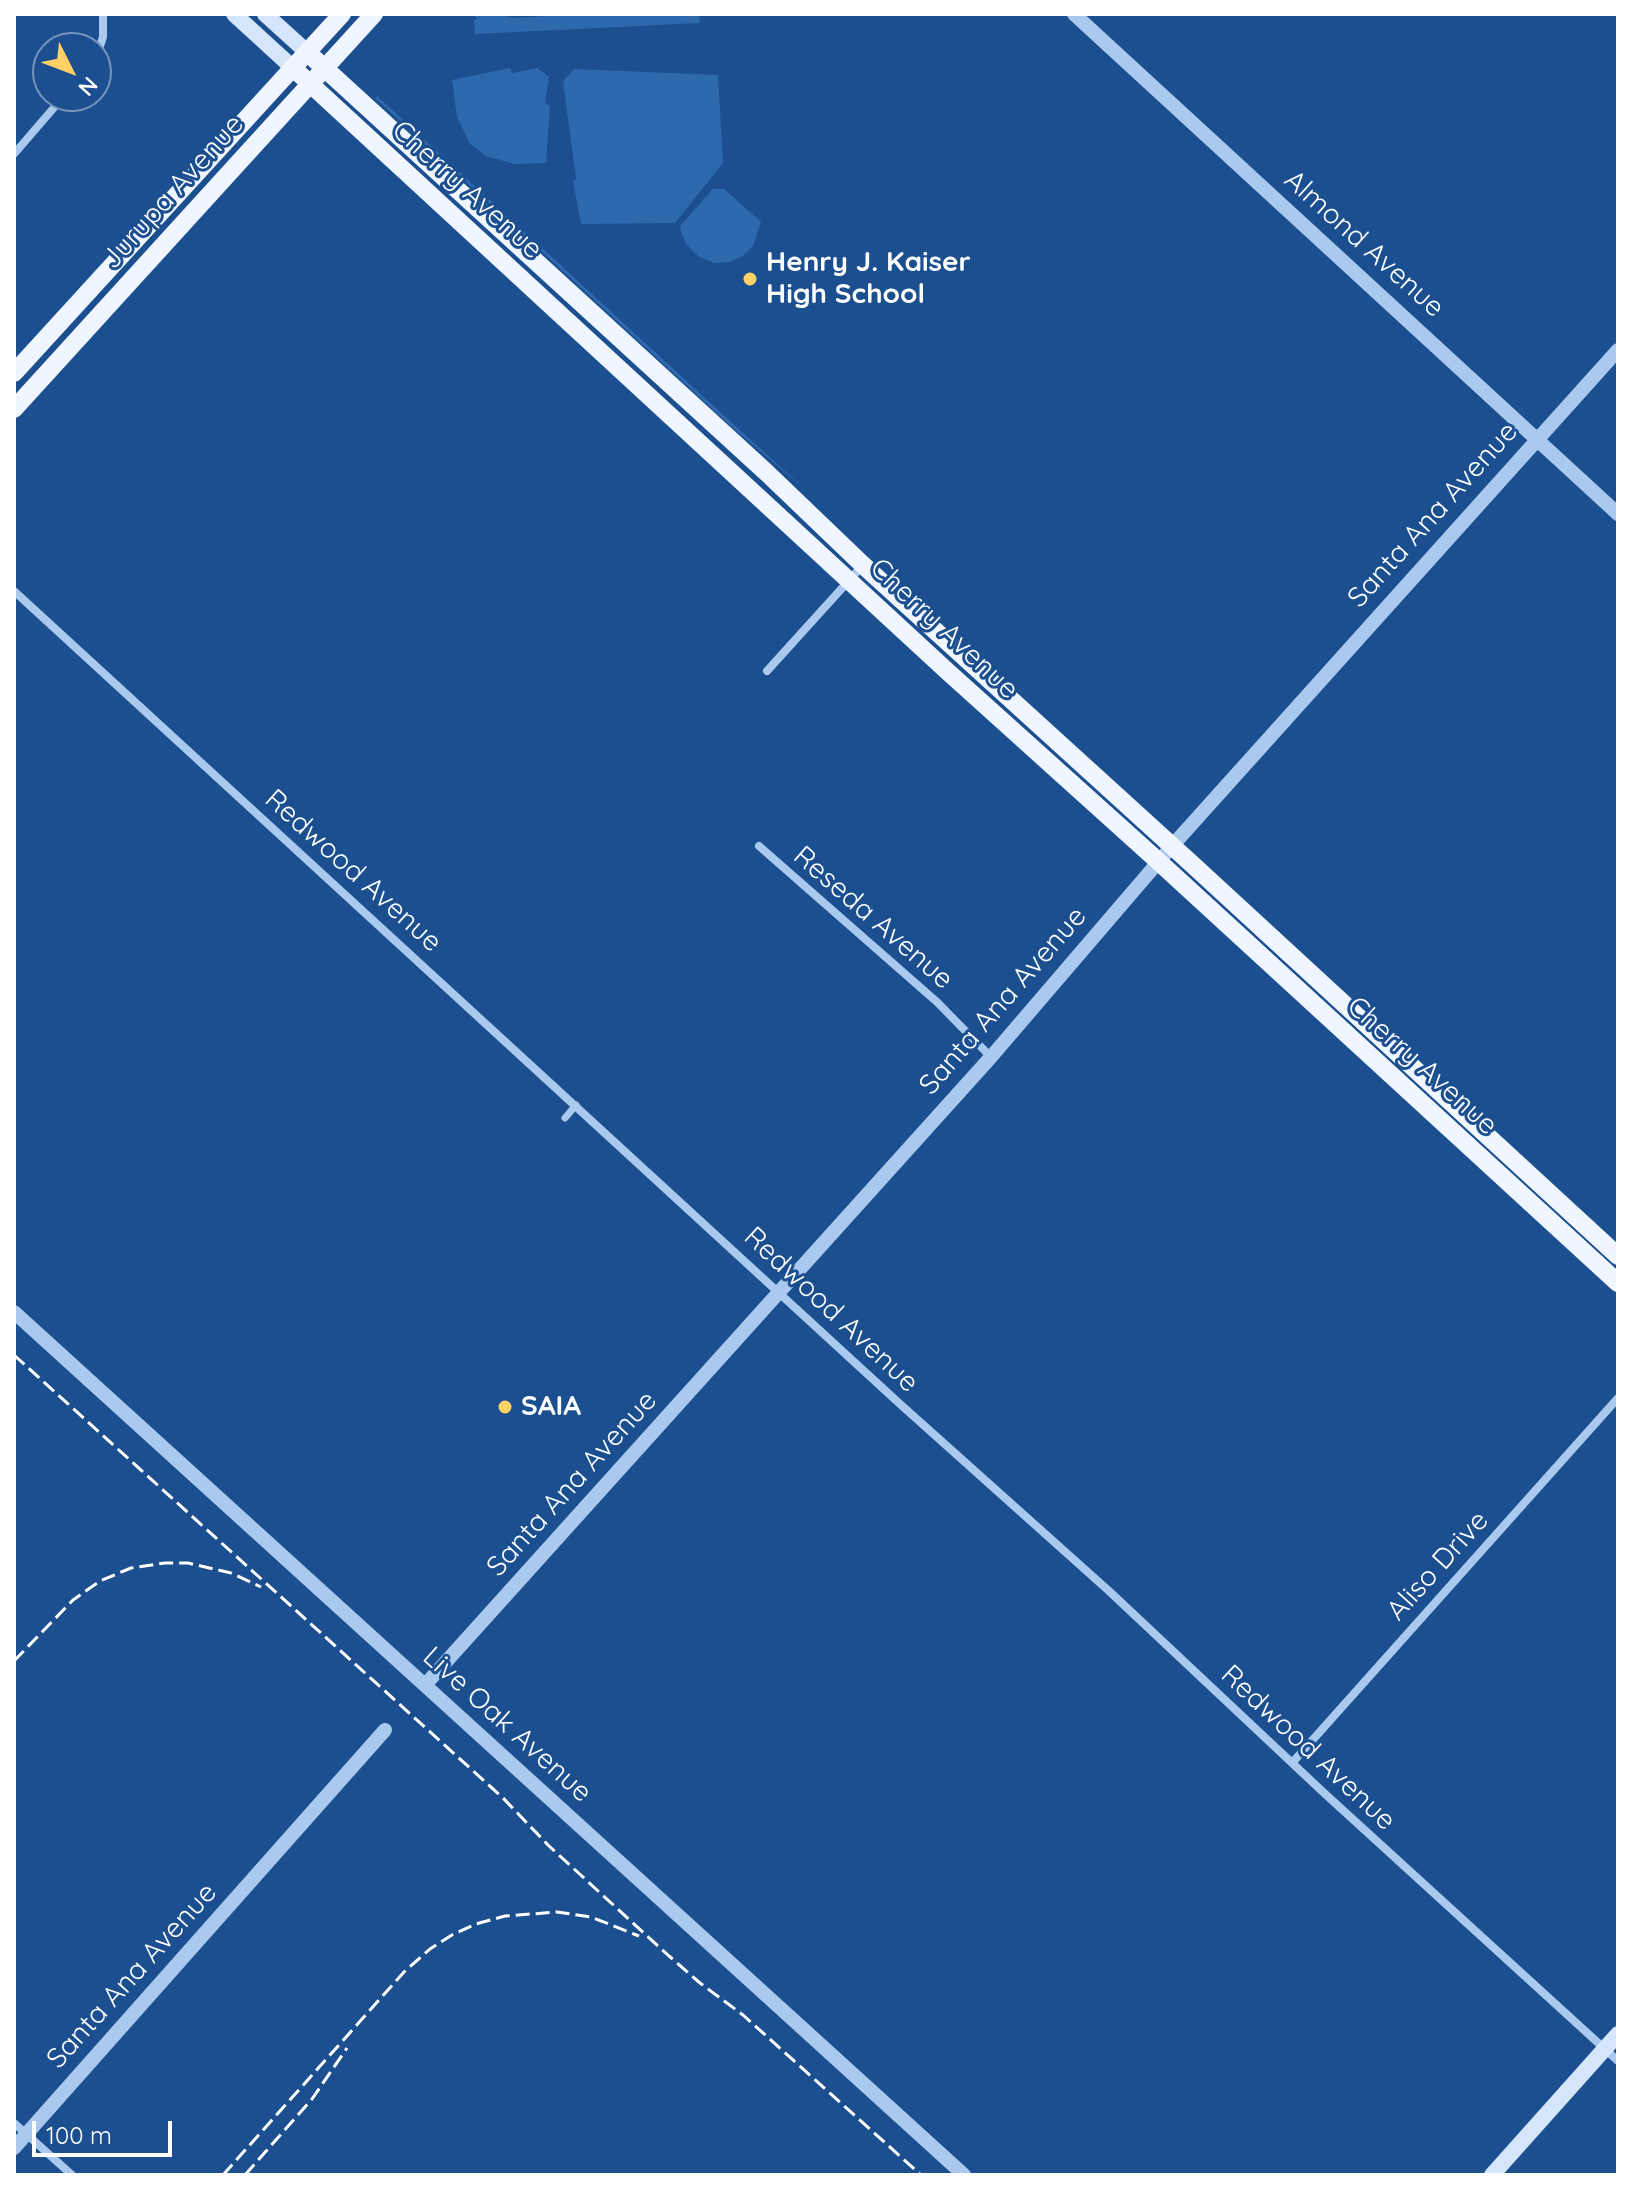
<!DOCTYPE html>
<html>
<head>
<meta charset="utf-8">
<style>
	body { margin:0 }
	#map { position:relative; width:1632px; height:2189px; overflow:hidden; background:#1b4f8f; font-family:Quicksand,sans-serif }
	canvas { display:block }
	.frame { position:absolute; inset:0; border:16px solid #fff; pointer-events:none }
	.north { position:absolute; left:32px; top:32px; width:80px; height:80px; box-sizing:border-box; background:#1b4f8f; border:2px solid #7695bc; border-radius:50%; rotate:132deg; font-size:22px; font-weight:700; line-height:32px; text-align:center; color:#fff }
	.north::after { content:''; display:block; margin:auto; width:28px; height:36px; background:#ffd166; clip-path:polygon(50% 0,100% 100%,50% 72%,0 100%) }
	.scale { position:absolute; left:32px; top:2121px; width:140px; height:36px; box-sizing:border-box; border:4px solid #fff; border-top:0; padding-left:10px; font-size:24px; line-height:28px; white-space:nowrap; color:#fff; -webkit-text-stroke:6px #1b4f8f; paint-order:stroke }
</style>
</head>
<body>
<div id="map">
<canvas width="1632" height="2189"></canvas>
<div class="frame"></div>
<div class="north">N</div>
<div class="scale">100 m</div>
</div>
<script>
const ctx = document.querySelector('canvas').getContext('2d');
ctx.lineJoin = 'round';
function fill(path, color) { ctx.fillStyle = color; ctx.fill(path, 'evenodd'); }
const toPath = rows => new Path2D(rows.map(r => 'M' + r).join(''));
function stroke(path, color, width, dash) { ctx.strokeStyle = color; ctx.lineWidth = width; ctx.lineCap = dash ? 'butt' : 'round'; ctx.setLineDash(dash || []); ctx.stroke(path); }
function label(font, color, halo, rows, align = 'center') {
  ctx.font = font + ' Quicksand,sans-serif'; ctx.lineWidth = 6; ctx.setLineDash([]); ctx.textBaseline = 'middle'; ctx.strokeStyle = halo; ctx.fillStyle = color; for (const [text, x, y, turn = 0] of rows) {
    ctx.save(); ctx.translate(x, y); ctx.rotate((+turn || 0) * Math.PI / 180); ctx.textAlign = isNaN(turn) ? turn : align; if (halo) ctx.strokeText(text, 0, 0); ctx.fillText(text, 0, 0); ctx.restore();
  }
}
fill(toPath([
	[473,14,497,14,514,18,584,14,699,14,700,23,475,34,474,19,478,19],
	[510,68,512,73,537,68,549,77,545,103,550,106,546,163,514,164,486,156,470,144,457,117,452,80],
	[574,69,718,75,723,163,675,223,581,224,573,181,576,179,563,81],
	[377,96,732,423,807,491,733,428,375,98],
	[713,189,724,189,761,222,753,246,743,256,730,262,714,263,698,256,686,244,681,232,680,226]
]), '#2e69ad');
stroke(toPath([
	[565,1118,576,1105]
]), '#a9c9ee', 7);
stroke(toPath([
	[96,58,103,37,103,14],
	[14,154,64,96],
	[14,591,900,1404,1109,1591,1323,1792,1618,2061],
	[767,671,863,565],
	[759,846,937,1002,991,1057],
	[1292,1763,1618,1398],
	[14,2123,72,2175]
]), '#a9c9ee', 8);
stroke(toPath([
	[1074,14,1618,514],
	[14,1312,964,2175],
	[425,1685,991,1057,1172,846,1618,350],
	[14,2148,385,1730]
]), '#a9c9ee', 14);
stroke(toPath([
	[234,14,293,68],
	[265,14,308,53],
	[1492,2175,1618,2034]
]), '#d6e6fa', 16);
stroke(toPath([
	[308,53,767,473,863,565,1193,865,1618,1256],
	[293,68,947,671,1158,861,1618,1283],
	[14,373,342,14],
	[14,409,374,14]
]), '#f0f6ff', 18);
stroke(toPath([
	[14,1355,503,1798,549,1846,669,1956,700,1983,743,2015,921,2175],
	[14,1661,73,1600,100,1581,131,1568,165,1563,188,1563,231,1573,261,1587],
	[223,2175,404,1972,430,1949,452,1935,476,1924,505,1916,557,1912,591,1917,639,1936],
	[245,2175,312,2099,347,2048]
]), '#fff', 3, [14, 6]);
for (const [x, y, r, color] of [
	[750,279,8,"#ffd166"],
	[505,1407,8,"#ffd166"]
]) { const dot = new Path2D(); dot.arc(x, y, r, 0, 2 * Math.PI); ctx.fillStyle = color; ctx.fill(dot); stroke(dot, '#1b4f8f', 3); }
label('28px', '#fff', '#1b4f8f', [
	["Cherry Avenue",467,190,42],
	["Jurupa Avenue",173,192,-48],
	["Almond Avenue",1364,244,42],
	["Santa Ana Avenue",1433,515,-48],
	["Cherry Avenue",944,629,43],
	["Redwood Avenue",353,871,42],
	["Reseda Avenue",873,918,41],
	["Santa Ana Avenue",1003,1001,-49],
	["Cherry Avenue",1422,1066,42],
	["Redwood Avenue",831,1310,43],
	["Santa Ana Avenue",572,1484,-48],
	["Aliso Drive",1438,1566,-48],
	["Live Oak Avenue",507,1725,42],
	["Redwood Avenue",1308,1748,43],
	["Santa Ana Avenue",132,1976,-48]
]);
label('bold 28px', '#fff', '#1b4f8f', [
	["Henry J. Kaiser",766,263],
	["High School",766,295],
	["SAIA",521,1407]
], 'left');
</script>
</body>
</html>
